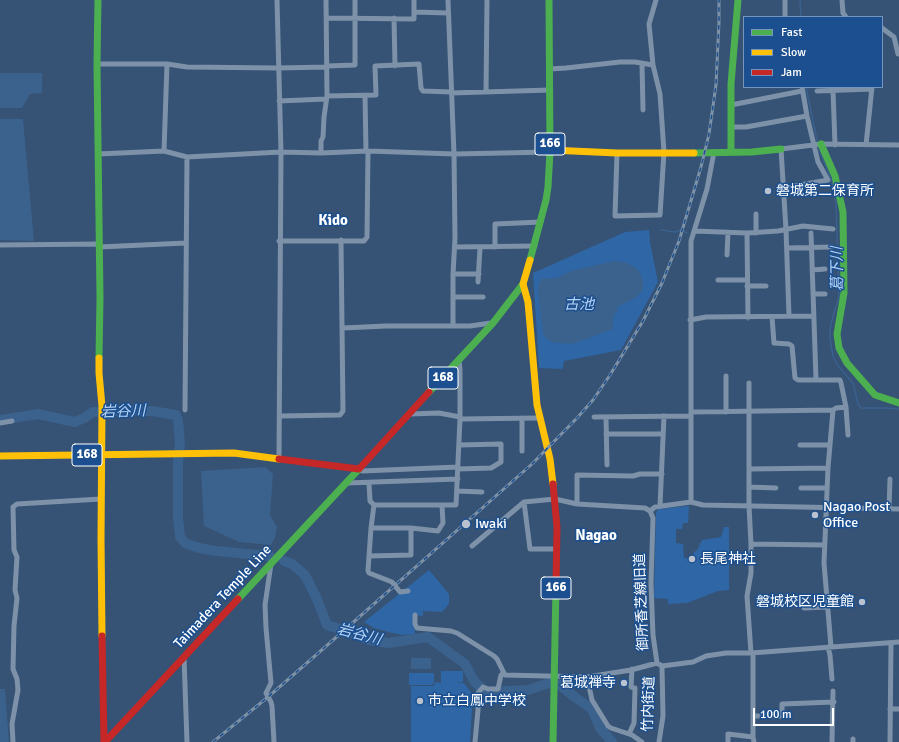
<!DOCTYPE html>
<html>
<head>
<meta charset="utf-8">
<style>
	body { margin:0 }
	#map { position:relative; width:899px; height:742px; overflow:hidden; background:#365274; font-family:Signika,sans-serif }
	canvas { display:block }
	.legend { position:absolute; left:743px; top:16px; width:140px; height:72px; box-sizing:border-box; background:#1b4f8f; border:1px solid #7695bc; margin:0; padding:5px 7px; list-style:none; font-size:12px; color:#fff }
	.legend li { display:flex; align-items:center; gap:8px; height:20px }
	.legend b { width:20px; border:1px solid #7695bc }
	.scale { position:absolute; left:753px; top:708px; width:81px; height:18px; box-sizing:border-box; border:2px solid #fff; border-top:0; padding-left:5px; font-size:12px; line-height:14px; white-space:nowrap; color:#fff; -webkit-text-stroke:3px #1b4f8f; paint-order:stroke }
</style>
</head>
<body>
<div id="map">
<canvas width="899" height="742"></canvas>
<ul class="legend">
<li><b style="height:5px;background:#4caf50"></b>Fast</li>
<li><b style="height:5px;background:#ffc107"></b>Slow</li>
<li><b style="height:5px;background:#c62828"></b>Jam</li>
</ul>
<div class="scale">100 m</div>
</div>
<script>
const ctx = document.querySelector('canvas').getContext('2d');
ctx.lineJoin = 'round';
function fill(path, color) { ctx.fillStyle = color; ctx.fill(path, 'evenodd'); }
const toPath = rows => new Path2D(rows.map(r => 'M' + r).join(''));
function stroke(path, color, width, dash) { ctx.strokeStyle = color; ctx.lineWidth = width; ctx.lineCap = dash ? 'butt' : 'round'; ctx.setLineDash(dash || []); ctx.stroke(path); }
function label(font, color, halo, rows, align = 'center') {
  ctx.font = font + ' Signika,"Noto Sans JP",sans-serif'; ctx.lineWidth = 3; ctx.setLineDash([]); ctx.textBaseline = 'middle'; ctx.strokeStyle = halo; ctx.fillStyle = color; for (const [text, x, y, turn = 0] of rows) {
    ctx.save(); ctx.translate(x, y); ctx.rotate((+turn || 0) * Math.PI / 180); ctx.textAlign = isNaN(turn) ? turn : align; if (halo) ctx.strokeText(text, 0, 0); ctx.fillText(text, 0, 0); ctx.restore();
  }
}
fill(toPath([
	[649,230,650,242,658,282,621,350,564,361,563,368,561,369,539,368,533,273,625,232],
	[689,506,688,523,683,523,682,529,676,529,676,543,683,544,684,558,693,558,694,552,697,550,702,540,721,537,724,527,729,527,729,590,718,591,687,603,668,604,668,599,654,598,656,513,658,509],
	[429,570,449,594,449,604,442,612,423,611,423,616,414,615,415,634,402,635,388,632,374,628,364,622],
	[441,671,463,671,463,682,456,683,464,683,473,695,470,742,411,742,411,686,434,686,435,682,441,683],
	[409,673,434,673,434,683,432,685,409,685]
]), '#2f66a5');
fill(toPath([
	[0,73,42,73,42,93,30,94,22,108,0,108],
	[0,119,23,119,34,241,0,240],
	[615,261,627,263,636,268,640,272,643,283,643,289,637,297,617,307,618,311,615,312,616,315,613,315,613,329,575,343,568,344,552,342,545,337,543,333,538,288,541,279,557,278,574,270],
	[265,467,273,474,270,515,277,527,275,538,271,545,239,542,204,526,201,471],
	[411,658,431,658,431,669,411,669],
	[0,689,5,689,9,742,0,742]
]), '#3b618d');
stroke(toPath([
	[800,0,801,17],
	[806,87,819,150,832,181,836,205,839,297,833,316,830,329,830,339,833,356,838,366,853,383,858,404,861,408,886,408,899,409],
	[661,230,675,232,681,230,687,233]
]), '#3b618d', 1.5);
stroke(toPath([
	[0,420,38,414,75,422,84,418,93,412,114,411,152,411,176,415,178,421,180,443,178,461,178,517,180,537,185,543,199,548,216,551,270,556],
	[284,561,292,564,305,575,317,599,327,625,340,629,369,640,389,643,428,637,465,664,474,681,485,692,528,690,549,683,560,685,576,698,592,709,600,728,612,742]
]), '#3b618d', 10);
stroke(toPath([
	[277,0,281,152,279,458],
	[448,0,454,154,455,238,453,274,453,325],
	[842,0,843,13,846,17],
	[414,12,448,13],
	[785,17,785,0],
	[327,18,414,19,414,0],
	[394,18,395,66],
	[882,28,894,37,898,54,899,54],
	[642,63,643,110],
	[97,64,167,64,187,67,278,68,327,67],
	[167,64,164,151,187,157,281,152,321,153,368,151,454,154,550,152],
	[327,66,355,65,355,0],
	[549,69,566,68,620,62,635,62,653,65],
	[833,90,835,145],
	[817,91,872,89],
	[486,92,487,0],
	[451,93,550,90],
	[365,95,366,151],
	[327,96,376,95,375,66,419,64,421,88,423,91,451,92],
	[279,101,326,99],
	[731,105,802,91],
	[731,127,746,127,807,116],
	[866,145,872,87],
	[321,153,321,141,323,137,324,117,327,96,326,0],
	[617,153,615,216,660,215,664,152,660,94,653,65,649,24,656,0],
	[98,154,164,151],
	[783,188,828,180,818,162,807,116,802,87],
	[756,214,756,233],
	[694,231,747,233,778,231,803,226,833,229],
	[747,233,748,318],
	[811,233,816,379],
	[279,241,364,241,367,237,368,151],
	[0,245,99,244],
	[99,247,186,243],
	[455,247,535,246],
	[495,247,495,224,541,222],
	[787,248,832,247],
	[727,255,728,232],
	[812,270,825,269],
	[453,274,479,274],
	[718,280,747,280],
	[478,282,480,248],
	[747,286,766,286],
	[813,294,825,294],
	[453,297,483,297],
	[789,316,786,230,781,149,821,144,899,145],
	[690,320,706,317,814,316],
	[343,328,386,326,470,326,491,323],
	[749,383,749,506,751,544,751,573,747,596,751,653],
	[846,407,848,435],
	[185,410,187,157],
	[691,412,833,410,836,408,846,407,841,383,840,380,798,380,795,378,792,346,789,344,774,343,772,317],
	[726,412,726,376],
	[410,414,439,413,460,417],
	[280,416,340,415,343,411,341,240],
	[594,417,691,416],
	[606,417,607,465],
	[522,418,522,451],
	[460,419,539,418],
	[0,423,12,421],
	[606,434,662,434],
	[800,445,830,445],
	[359,469,362,471,458,467],
	[458,469,491,468,501,462,501,444,459,445],
	[749,469,828,468],
	[347,483,458,479],
	[369,483,370,501,374,505,456,505,460,419,460,369,459,361],
	[749,487,776,488],
	[801,488,827,488],
	[457,491,482,492],
	[524,502,530,549,556,549],
	[691,502,703,505,899,509],
	[577,504,577,475,633,476,640,474,662,474],
	[660,506,664,416],
	[889,509,890,479],
	[650,511,655,507,691,502,691,241,707,189,714,152],
	[371,528,411,528,411,555,369,556,371,528],
	[371,528,374,505],
	[411,528,438,531,443,523,442,505],
	[751,544,824,545],
	[472,546,524,502,555,499,577,504,645,508,650,511,653,518,651,583,653,635,657,663,662,666,693,662,706,656,726,653,751,653,899,642],
	[369,556,368,571,369,573,392,582,400,592,408,591],
	[271,564,265,605,266,628,271,683,266,693,271,702,272,706,274,742],
	[804,608,827,607],
	[415,615,415,624,417,628,451,631,457,633,494,656,497,659,505,675,587,677,631,670,657,663],
	[828,647,830,655,832,679],
	[831,647,824,563,828,468,833,410],
	[753,653,753,737,754,742],
	[184,657,187,742],
	[587,677,592,700,608,726,611,728,632,735,642,742],
	[890,709,899,709],
	[753,716,782,716,782,704,834,702],
	[629,734,634,723,635,688,631,687,632,669],
	[13,742,12,724,18,690,17,679,13,669,14,626,17,598,15,590,17,557,14,550,13,507,17,504,101,499],
	[475,742,478,710,478,693,483,687,488,689,498,689,501,675,504,673],
	[659,742,663,716,662,666],
	[728,742,728,734,753,737],
	[832,742,833,691],
	[853,742,853,739],
	[890,742,891,643]
]), '#7d92a8', 5);
stroke(toPath([
	[98,0,97,64,100,298,99,358],
	[821,144,835,176,843,212,844,293,837,334,839,348,847,363,875,395,899,403],
	[731,152,731,84,738,0],
	[694,153,752,152,781,149],
	[530,260,546,200,548,187,550,152,549,0],
	[429,392,493,323,523,284],
	[238,599,359,469],
	[553,742,556,586]
]), '#4caf50', 7);
stroke(toPath([
	[550,150,617,153,694,153],
	[530,260,523,284,528,302,537,405,550,459,553,484],
	[99,358,99,373,102,406,101,538,102,636],
	[0,456,234,453,279,459]
]), '#ffc107', 7);
stroke(toPath([
	[279,459,359,469,429,392],
	[553,484,557,527,556,586],
	[102,636,104,742],
	[105,742,238,599]
]), '#c62828', 7);
const rail = toPath([
	[213,742,268,697,340,634,532,464,577,418,593,400,610,375,643,321,662,283,679,241,701,167,709,134,716,85,719,22,719,0]
]);
stroke(rail, '#7e92a7', 3);
stroke(rail, '#1b4f8f', 1.5, [4.5]);
for (const [x, y, r, color] of [
	[768,191,4,"#b9c2ce"],
	[815,515,4,"#b9c2ce"],
	[466,524,5,"#b9c2ce"],
	[692,559,4,"#b9c2ce"],
	[862,602,4,"#b9c2ce"],
	[624,683,4,"#b9c2ce"],
	[420,701,4,"#b9c2ce"]
]) { const dot = new Path2D(); dot.arc(x, y, r, 0, 2 * Math.PI); ctx.fillStyle = color; ctx.fill(dot); stroke(dot, '#1b4f8f', 1.5); }
for (const [x, y, w] of [
	[550,144,30],
	[443,378,30],
	[87,455,30],
	[556,588,30]
]) { const box = new Path2D(); box.roundRect(x - w / 2, y - 11, w, 22, 3); ctx.fillStyle = '#1b4f8f'; ctx.fill(box); stroke(box, '#fff', 1); }
label('bold 13px', '#fff', null, [
	["166",550,144],
	["168",443,378],
	["168",87,455],
	["166",556,588]
]);
label('14px', '#fff', '#1b4f8f', [
	["磐城第二保育所",776,191],
	["Nagao Post",823,507],
	["Office",823,523],
	["Iwaki",475,524],
	["長尾神社",700,559],
	["磐城校区児童館",854,602,"right"],
	["葛城禅寺",616,683,"right"],
	["市立白鳳中学校",428,701]
], 'left');
label('14px', '#fff', '#1b4f8f', [
	["Taimadera Temple Line",223,597,-47],
	["御所香芝線旧道",642,602,-92],
	["竹内街道",649,704,-88]
]);
label('bold 15px', '#fff', '#1b4f8f', [
	["Kido",333,221],
	["Nagao",596,536]
]);
label('italic 15px', '#b5d3f5', '#1b4f8f', [
	["葛下川",838,269,-91],
	["古池",579,305],
	["岩谷川",123,412,-2],
	["岩谷川",359,635,15]
]);
</script>
</body>
</html>
